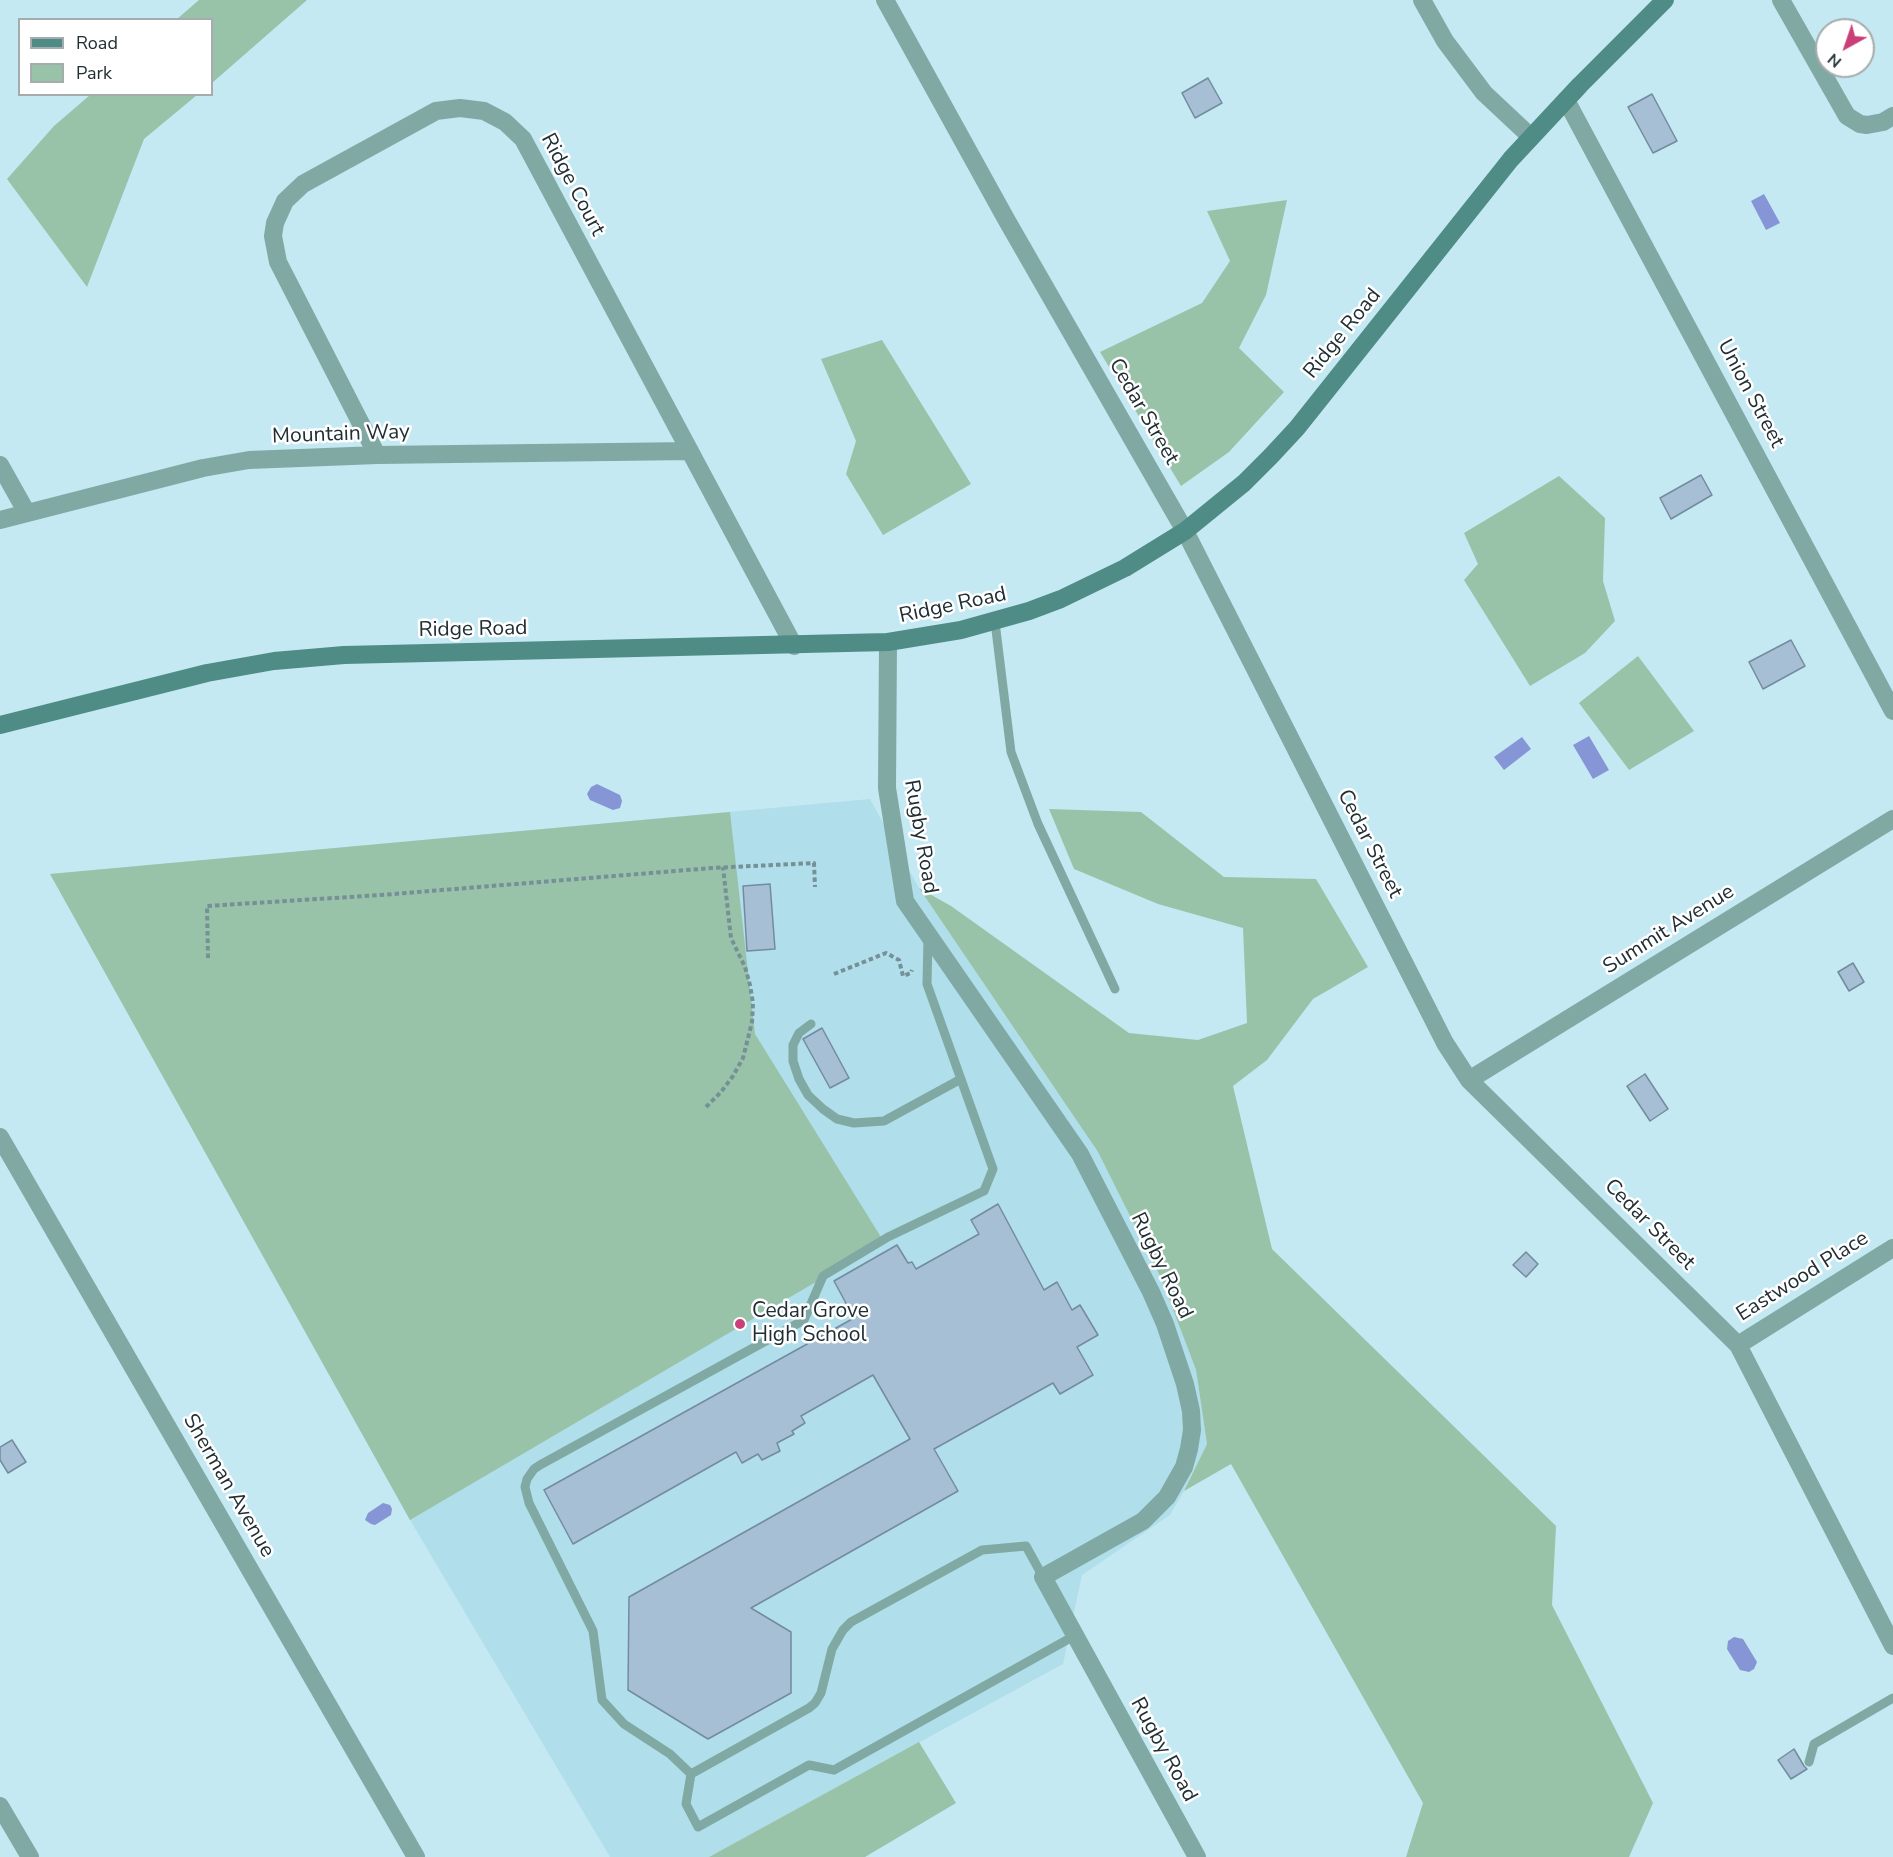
<!DOCTYPE html>
<html>
<head>
<meta charset="utf-8">
<style>
	body { margin:0 }
	#map { position:relative; width:1893px; height:1857px; overflow:hidden; background:#c4e9f3; font-family:"Nunito Sans",sans-serif }
	canvas { display:block }
	.legend { position:absolute; left:18px; top:18px; width:195px; height:78px; box-sizing:border-box; background:#fff; border:2px solid #a6acad; margin:0; padding:8px 10px; list-style:none; font-size:18px; color:#212f33 }
	.legend li { display:flex; align-items:center; gap:12px; height:30px }
	.legend b { width:30px; border:2px solid #a6acad }
	.north { position:absolute; left:1815px; top:18px; width:60px; height:60px; box-sizing:border-box; background:#fff; border:2px solid #a6acad; border-radius:50%; rotate:220deg; font-size:16px; font-weight:700; line-height:24px; text-align:center; color:#212f33 }
	.north::after { content:''; display:block; margin:auto; width:21px; height:27px; background:#ca3f77; clip-path:polygon(50% 0,100% 100%,50% 72%,0 100%) }
</style>
</head>
<body>
<div id="map">
<canvas width="1893" height="1857"></canvas>
<ul class="legend">
<li><b style="height:8px;background:#4e8c85"></b>Road</li>
<li><b style="height:16px;background:#98c3a8"></b>Park</li>
</ul>
<div class="north">N</div>
</div>
<script>
const ctx = document.querySelector('canvas').getContext('2d');
ctx.lineJoin = 'round';
function fill(path, color) { ctx.fillStyle = color; ctx.fill(path, 'evenodd'); }
const toPath = rows => new Path2D(rows.map(r => 'M' + r).join(''));
function stroke(path, color, width, dash) { ctx.strokeStyle = color; ctx.lineWidth = width; ctx.lineCap = dash ? 'butt' : 'round'; ctx.setLineDash(dash || []); ctx.stroke(path); }
function label(font, color, halo, rows, align = 'center') {
  ctx.font = font + ' "Nunito Sans",sans-serif'; ctx.lineWidth = 5; ctx.setLineDash([]); ctx.textBaseline = 'middle'; ctx.strokeStyle = halo; ctx.fillStyle = color; for (const [text, x, y, turn = 0] of rows) {
    ctx.save(); ctx.translate(x, y); ctx.rotate((+turn || 0) * Math.PI / 180); ctx.textAlign = isNaN(turn) ? turn : align; if (halo) ctx.strokeText(text, 0, 0); ctx.fillText(text, 0, 0); ctx.restore();
  }
}
fill(toPath([
	[870,799,919,888,1098,1152,1161,1278,1196,1370,1207,1444,1184,1491,1170,1515,1082,1575,1063,1664,709,1857,610,1857,410,1520,50,874]
]), '#b0deea');
fill(toPath([
	[199,0,307,0,212,83,212,20,177,19],
	[90,95,197,95,144,139,87,287,7,179,54,126],
	[1287,200,1266,295,1239,348,1284,392,1229,452,1181,486,1100,352,1202,303,1230,261,1207,211],
	[882,340,971,484,883,535,846,474,856,441,821,359],
	[1559,476,1605,518,1603,581,1615,621,1585,653,1530,686,1464,580,1478,564,1464,533],
	[1638,656,1694,731,1629,770,1579,703],
	[1049,809,1141,812,1224,877,1316,879,1368,967,1313,999,1267,1060,1233,1086,1272,1249,1556,1526,1552,1605,1653,1803,1629,1857,1406,1857,1423,1803,1231,1464,1184,1491,1207,1444,1196,1370,1161,1278,1098,1152,919,888,951,906,1129,1033,1198,1040,1247,1023,1243,928,1158,904,1074,869],
	[730,812,755,1034,884,1242,410,1520,50,874],
	[919,1742,956,1803,865,1857,709,1857]
]), '#98c3a8');
fill(toPath([
	[1764,194,1780,223,1766,230,1751,201],
	[1589,736,1609,770,1593,779,1573,745],
	[1522,737,1531,749,1504,770,1494,757],
	[597,784,620,795,622,801,620,808,613,810,590,800,587,794,591,787],
	[383,1503,390,1505,392,1509,391,1515,375,1525,371,1524,365,1520,368,1513],
	[1734,1637,1743,1639,1757,1662,1754,1669,1749,1672,1740,1670,1727,1649,1728,1641]
]), '#8595d5');
const building = toPath([
	[1208,78,1222,103,1195,118,1182,93,1208,78],
	[1652,94,1677,141,1653,153,1628,107,1652,94],
	[1701,475,1712,495,1671,519,1660,498,1701,475],
	[1791,640,1805,666,1763,689,1749,662,1791,640],
	[770,884,775,949,747,951,743,886,770,884],
	[1853,963,1864,982,1849,991,1838,972,1853,963],
	[822,1028,849,1078,830,1088,803,1039,822,1028],
	[1645,1074,1668,1109,1650,1121,1627,1086,1645,1074],
	[998,1204,1044,1290,1057,1282,1072,1310,1080,1305,1098,1335,1077,1347,1093,1375,1060,1394,1053,1383,934,1449,958,1491,751,1608,791,1632,791,1693,708,1739,628,1690,629,1597,910,1439,873,1375,801,1416,805,1423,792,1431,794,1434,777,1443,780,1451,762,1460,758,1454,742,1463,736,1452,573,1544,544,1490,854,1318,834,1281,897,1245,908,1263,912,1262,916,1269,979,1234,971,1220,998,1204],
	[1526,1252,1538,1264,1526,1277,1513,1265,1526,1252],
	[12,1440,26,1462,8,1473,0,1460,0,1447,12,1440],
	[1794,1749,1804,1766,1807,1769,1791,1779,1778,1760,1794,1749]
]);
fill(building, '#a6bfd4');
stroke(building, '#738b9f', 1.5);
stroke(toPath([
	[208,958,207,906,381,895,712,868,814,863,815,887],
	[834,974,886,953,899,960,903,976,911,973,912,970],
	[706,1107,721,1092,733,1076,743,1058,752,1022,753,1003,750,985,745,967,731,938,723,867]
]), '#769097', 4, [4.5, 3]);
stroke(toPath([
	[995,622,1011,752,1038,824,1115,989],
	[811,1024,799,1033,793,1045,793,1061,799,1079,808,1095,823,1109,837,1119,854,1123,884,1121,961,1079],
	[1809,1762,1814,1744,1893,1698],
	[691,1774,670,1754,624,1724,602,1700,593,1631,529,1503,525,1487,527,1479,534,1469,540,1465,804,1320,823,1276,888,1237,984,1191,993,1169,927,984,928,938],
	[691,1774,686,1804,698,1827,809,1765,834,1770,1074,1636],
	[691,1774,809,1708,815,1703,821,1693,832,1649,843,1630,851,1622,982,1550,1026,1546,1043,1577]
]), '#81a9a3', 9);
stroke(toPath([
	[885,0,1006,219,1185,531,1445,1043,1469,1080,1738,1345,1893,1646],
	[1422,0,1445,41,1484,93,1531,137],
	[1781,0,1847,116,1860,124,1867,125,1883,122,1893,116],
	[1566,100,1893,711],
	[377,455,278,262,273,236,275,223,285,201,303,184,436,111,460,108,484,111,505,122,523,139,794,646],
	[0,465,27,513],
	[0,520,203,468,249,460,377,455,690,451],
	[888,642,887,788,905,901,1080,1154,1151,1292,1165,1324,1185,1384,1191,1411,1192,1430,1189,1449,1184,1467,1167,1497,1143,1521,1043,1577,1197,1857],
	[1469,1080,1893,819],
	[0,1137,416,1857],
	[1738,1345,1893,1248],
	[0,1806,30,1857]
]), '#81a9a3', 18);
stroke(toPath([
	[0,725,207,673,274,661,344,655,888,642,961,630,1029,611,1061,599,1125,568,1185,531,1244,483,1271,456,1297,428,1511,159,1580,85,1665,0]
]), '#4e8c85', 18);
for (const [x, y, r, color] of [
	[740,1324,6,"#ca3f77"]
]) { const dot = new Path2D(); dot.arc(x, y, r, 0, 2 * Math.PI); ctx.fillStyle = color; ctx.fill(dot); stroke(dot, '#fff', 2); }
label('21px', '#212f33', '#fff', [
	["Ridge Court",572,185,62],
	["Ridge Road",1343,334,-51],
	["Union Street",1750,394,62],
	["Cedar Street",1143,412,60],
	["Mountain Way",341,435,-2],
	["Ridge Road",953,606,-12],
	["Ridge Road",473,630,-1],
	["Rugby Road",920,837,80],
	["Cedar Street",1369,844,63],
	["Summit Avenue",1669,930,-32],
	["Cedar Street",1649,1225,45],
	["Rugby Road",1161,1266,64],
	["Eastwood Place",1803,1277,-32],
	["Sherman Avenue",228,1486,60],
	["Rugby Road",1163,1750,61]
]);
label('21px', '#212f33', '#fff', [
	["Cedar Grove",752,1312],
	["High School",752,1336]
], 'left');
</script>
</body>
</html>
